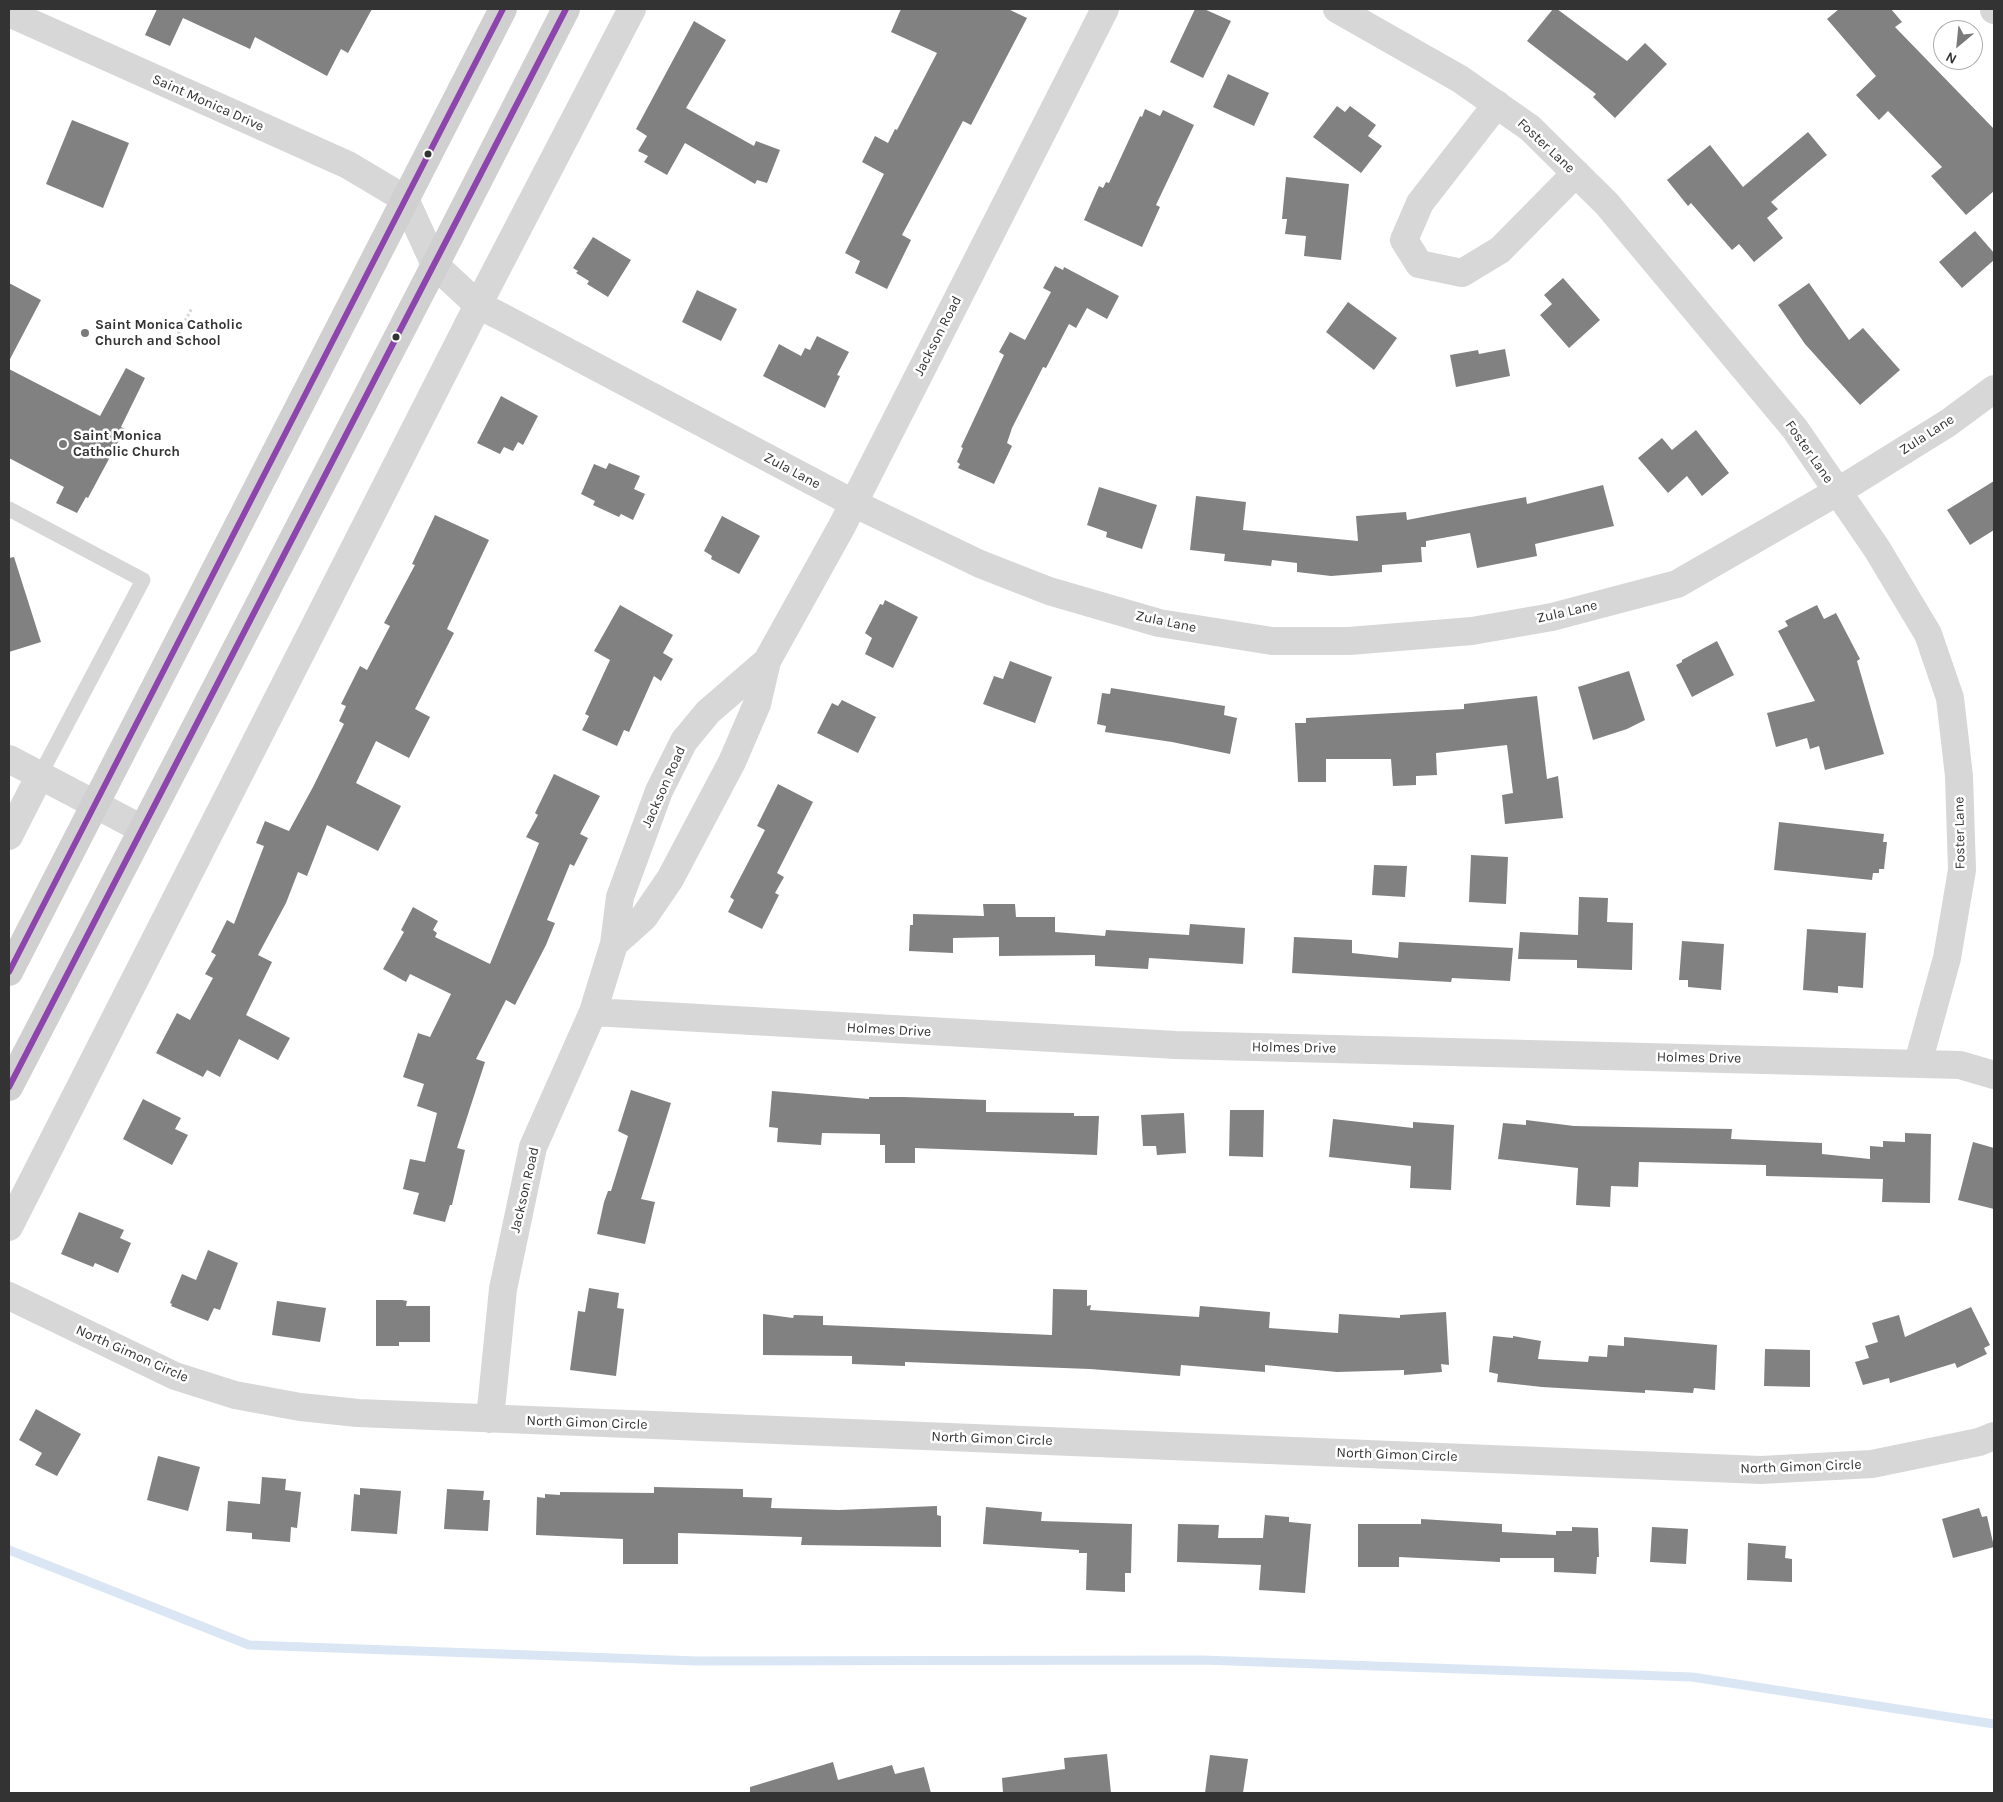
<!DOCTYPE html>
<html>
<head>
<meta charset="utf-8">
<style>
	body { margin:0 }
	#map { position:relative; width:2003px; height:1802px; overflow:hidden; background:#fff; font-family:Karla,sans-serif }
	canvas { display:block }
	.frame { position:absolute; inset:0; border:10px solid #333; pointer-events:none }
	.north { position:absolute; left:1933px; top:20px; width:50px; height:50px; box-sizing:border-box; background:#fff; border:1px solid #adadad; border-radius:50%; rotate:208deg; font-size:14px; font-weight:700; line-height:20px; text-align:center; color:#333 }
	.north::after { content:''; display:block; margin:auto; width:18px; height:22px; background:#7a7a7a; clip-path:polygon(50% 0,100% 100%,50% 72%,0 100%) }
</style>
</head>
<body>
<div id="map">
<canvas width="2003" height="1802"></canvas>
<div class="frame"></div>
<div class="north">N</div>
</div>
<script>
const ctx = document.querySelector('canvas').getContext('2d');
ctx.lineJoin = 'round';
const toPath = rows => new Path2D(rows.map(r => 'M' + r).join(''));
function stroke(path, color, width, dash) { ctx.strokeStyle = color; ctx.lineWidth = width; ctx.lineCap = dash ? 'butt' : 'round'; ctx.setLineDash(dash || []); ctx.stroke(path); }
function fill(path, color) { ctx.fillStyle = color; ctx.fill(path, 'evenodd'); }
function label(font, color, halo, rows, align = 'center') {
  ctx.font = font + ' Karla,sans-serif'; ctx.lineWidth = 5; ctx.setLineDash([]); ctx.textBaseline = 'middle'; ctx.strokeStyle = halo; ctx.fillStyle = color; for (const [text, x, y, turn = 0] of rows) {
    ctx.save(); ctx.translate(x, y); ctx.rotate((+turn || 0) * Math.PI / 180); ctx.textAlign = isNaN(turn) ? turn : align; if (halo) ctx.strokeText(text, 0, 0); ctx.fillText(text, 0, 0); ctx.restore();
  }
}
stroke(toPath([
	[9,1550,249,1645,698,1661,1202,1660,1692,1677,1994,1724]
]), '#dbe6f4', 9);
fill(toPath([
	[157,9,372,9,348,53,341,49,327,76,255,37,250,49,183,18,170,46,145,35],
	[901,9,1008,9,1027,18,971,125,963,121,902,235,911,240,887,289,855,273,860,261,845,253,884,174,862,162,875,136,888,143,895,129,897,130,937,53,891,32],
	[1195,9,1204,9,1231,21,1203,78,1170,62],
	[1553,9,1557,9,1627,61,1645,43,1667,64,1615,118,1593,97,1596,94,1527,41],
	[1839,9,1891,9,1902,22,1895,27,1994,129,1994,191,1966,215,1931,176,1942,167,1888,111,1879,120,1856,95,1876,76,1827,19],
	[694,21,726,40,686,108,754,146,756,141,780,150,767,183,757,180,755,184,685,143,667,175,644,162,648,156,638,151,647,136,636,129],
	[1228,74,1269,93,1254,126,1213,107],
	[1337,106,1345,112,1350,106,1376,125,1368,136,1382,146,1361,173,1313,137],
	[1145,109,1160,116,1163,110,1194,125,1156,205,1160,207,1142,247,1084,220,1099,186,1103,188,1106,182,1109,183,1140,116,1142,117],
	[72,120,129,143,103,208,46,184],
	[1808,132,1827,155,1771,202,1778,209,1767,218,1783,238,1754,262,1739,244,1732,250,1691,203,1688,206,1667,180,1710,145,1743,187],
	[1286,177,1349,184,1341,260,1304,256,1306,236,1285,234,1287,219,1282,219],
	[1975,231,1994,253,1994,260,1962,288,1939,262],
	[593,237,631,260,608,297,587,284,589,281,576,273,578,271,573,268],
	[1055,266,1063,270,1064,267,1119,296,1107,319,1087,308,1076,328,1069,324,1046,368,1043,367,1012,428,1007,443,1012,446,994,484,958,468,960,464,957,462,963,448,961,447,1004,355,999,352,1010,332,1025,340,1051,292,1043,288],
	[1563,278,1600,320,1569,348,1540,315,1552,304,1544,295],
	[9,283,41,300,9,361],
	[1809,283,1849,340,1863,328,1900,370,1860,405,1805,344,1778,305],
	[697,290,737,309,721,341,682,322],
	[1348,302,1397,338,1374,370,1326,332],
	[817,336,849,352,837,375,840,376,825,408,763,376,779,344,801,356,805,348,810,350],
	[1505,349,1510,376,1456,387,1450,355,1478,350,1479,354],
	[126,368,145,378,121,427,125,429,88,498,86,497,77,513,56,503,64,487,9,458,9,369,100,416],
	[501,396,538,416,523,445,518,442,513,451,504,447,500,454,477,443],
	[1696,430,1729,473,1702,496,1687,476,1668,493,1638,458,1662,438,1672,450],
	[609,463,640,476,634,489,645,494,633,520,621,514,619,517,593,505,595,501,581,494,594,464,606,469],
	[1994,481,1994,530,1970,545,1947,510],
	[1603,485,1614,526,1535,544,1537,556,1477,568,1470,533,1426,541,1426,547,1421,547,1422,562,1382,565,1382,572,1331,576,1297,572,1297,563,1272,560,1271,566,1224,561,1225,554,1190,550,1196,496,1246,502,1243,530,1358,541,1356,516,1406,512,1407,520,1526,497,1527,504],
	[1099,487,1157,505,1142,549,1106,537,1107,532,1087,525],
	[435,515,489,540,447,629,454,633,415,709,430,717,409,758,376,741,356,783,401,806,378,851,327,825,307,876,298,872,286,903,258,955,272,962,246,1015,290,1038,278,1060,239,1039,220,1077,207,1070,203,1077,156,1053,177,1013,190,1020,213,978,205,974,216,955,211,952,227,920,234,924,264,846,256,843,265,821,289,831,313,787,344,724,339,721,346,706,341,704,360,666,367,670,390,626,384,623,415,565,412,564],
	[722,516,760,536,739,574,711,559,712,556,704,551],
	[14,557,41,642,9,652,9,558],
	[885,600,918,617,893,668,865,654,872,638,865,633,880,604,883,605],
	[620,605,673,635,663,653,673,659,661,681,654,676,629,732,624,730,617,746,582,730,589,716,585,714,610,660,594,651],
	[1817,605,1824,619,1836,613,1860,659,1857,661,1884,754,1825,770,1819,746,1810,749,1807,738,1776,747,1767,713,1815,701,1778,631,1788,626,1785,621],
	[1717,641,1734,675,1692,697,1676,665,1682,662,1682,660],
	[1010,661,1052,677,1035,723,983,704,994,676,1003,679],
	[1629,671,1645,720,1627,729,1593,740,1578,687],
	[1111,688,1225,706,1224,715,1237,718,1230,754,1172,742,1105,732,1106,726,1097,724,1102,693,1110,694],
	[1537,696,1547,779,1558,776,1563,818,1505,824,1502,795,1513,793,1507,745,1436,753,1437,775,1416,776,1416,785,1393,786,1391,759,1326,759,1326,782,1298,782,1295,723,1306,723,1306,718,1464,709,1464,704],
	[842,700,876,717,858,753,817,733,832,703,838,706],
	[554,774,600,796,580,834,588,838,574,866,570,864,547,920,555,923,546,945,515,1005,506,1000,476,1059,485,1062,457,1148,465,1150,452,1205,450,1205,445,1222,413,1214,419,1193,403,1189,410,1159,425,1162,437,1113,417,1106,424,1084,403,1077,418,1033,430,1037,451,994,410,974,406,982,383,969,404,932,401,930,413,907,438,921,433,930,437,933,435,937,490,964,539,843,526,837,538,815,535,813],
	[778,784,813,802,777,873,784,877,775,893,779,895,762,929,728,912,734,900,730,897,765,830,757,826],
	[1779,822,1884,834,1883,842,1887,842,1884,869,1879,869,1879,873,1873,873,1872,880,1774,870],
	[1471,855,1508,857,1506,904,1469,902],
	[1374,865,1407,866,1405,897,1372,895],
	[1579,897,1608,898,1607,922,1633,923,1632,970,1577,968,1577,960,1518,959,1520,932,1578,935],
	[983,904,1015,904,1016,917,1055,917,1055,932,1105,936,1106,930,1189,935,1190,924,1245,928,1243,964,1149,958,1148,969,1095,966,1095,955,999,956,999,937,953,938,953,953,909,951,910,925,913,925,913,914,984,916],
	[1807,929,1866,933,1863,988,1838,986,1838,993,1803,990],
	[1294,937,1352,940,1352,953,1398,958,1399,942,1513,948,1510,981,1452,978,1451,982,1292,973],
	[1682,941,1724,944,1721,990,1688,987,1688,980,1679,980],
	[631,1090,671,1103,641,1199,655,1202,645,1244,597,1234,604,1202,608,1191,611,1191,628,1136,618,1131],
	[772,1091,869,1099,869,1097,904,1097,986,1100,986,1112,1074,1113,1074,1116,1099,1116,1097,1155,915,1148,915,1163,885,1163,885,1145,880,1145,880,1134,822,1133,821,1145,777,1142,778,1128,769,1127],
	[143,1099,181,1118,175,1129,188,1135,172,1165,123,1139],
	[1230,1110,1264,1110,1263,1157,1229,1156],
	[1184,1113,1186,1153,1157,1155,1156,1146,1143,1146,1141,1115],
	[1333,1119,1413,1128,1413,1122,1454,1125,1451,1190,1410,1188,1411,1166,1329,1157],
	[1526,1120,1574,1126,1732,1129,1731,1139,1822,1143,1822,1154,1870,1159,1870,1146,1883,1147,1883,1141,1905,1142,1905,1133,1931,1134,1930,1203,1882,1202,1883,1179,1766,1176,1766,1165,1639,1162,1638,1187,1611,1186,1610,1207,1576,1205,1578,1168,1498,1159,1503,1123,1526,1125],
	[1973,1142,1994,1148,1994,1209,1958,1200],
	[79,1212,124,1230,120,1238,131,1243,118,1273,95,1263,93,1267,61,1254],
	[208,1250,238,1263,220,1310,214,1308,208,1321,171,1306,172,1304,170,1303,182,1274,196,1280],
	[589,1288,619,1293,617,1308,624,1309,616,1376,570,1370,578,1311,585,1312],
	[1053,1289,1087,1290,1087,1306,1091,1305,1090,1310,1199,1317,1200,1306,1270,1312,1269,1328,1338,1333,1339,1314,1400,1318,1400,1315,1446,1312,1449,1365,1441,1364,1442,1372,1404,1375,1404,1370,1337,1372,1265,1365,1265,1372,1181,1365,1180,1376,1090,1369,905,1362,905,1366,852,1364,852,1356,763,1355,763,1314,793,1318,794,1315,823,1316,823,1325,1052,1335],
	[376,1300,402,1300,407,1301,406,1306,430,1306,430,1342,399,1342,399,1346,376,1346],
	[277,1301,326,1308,320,1342,272,1335],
	[1971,1307,1990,1345,1984,1348,1987,1354,1957,1368,1955,1363,1890,1383,1889,1378,1863,1385,1855,1362,1869,1358,1865,1346,1878,1342,1872,1323,1899,1315,1905,1337],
	[1493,1336,1513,1338,1513,1336,1541,1341,1538,1359,1588,1362,1589,1356,1607,1357,1608,1345,1624,1346,1624,1337,1717,1345,1715,1390,1694,1388,1693,1393,1645,1390,1645,1393,1542,1387,1497,1382,1498,1374,1489,1372],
	[1765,1349,1810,1350,1810,1387,1764,1386],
	[36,1409,81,1434,57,1476,35,1465,42,1453,19,1440],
	[158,1456,200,1467,188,1511,147,1500],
	[262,1477,286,1479,285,1490,301,1492,297,1528,291,1527,290,1542,252,1539,252,1533,226,1531,228,1501,260,1504],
	[654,1487,743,1489,743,1497,772,1498,771,1508,839,1510,937,1506,937,1515,941,1516,941,1547,801,1545,802,1537,678,1533,678,1564,623,1564,623,1539,536,1535,537,1497,545,1498,545,1494,560,1495,560,1492,654,1493],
	[360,1488,401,1491,397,1534,351,1531,354,1494,360,1495],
	[447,1489,484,1491,483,1500,490,1500,488,1531,444,1529],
	[986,1507,1042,1512,1041,1521,1132,1524,1131,1573,1125,1573,1125,1592,1086,1590,1087,1553,1079,1553,1079,1550,983,1544],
	[1979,1508,1982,1517,1987,1516,1994,1547,1953,1558,1942,1519],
	[1265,1515,1289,1517,1289,1522,1311,1524,1305,1593,1259,1590,1261,1565,1177,1562,1178,1524,1219,1525,1218,1538,1263,1538],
	[1421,1519,1502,1524,1502,1532,1556,1535,1556,1531,1572,1531,1572,1527,1598,1528,1599,1557,1597,1557,1596,1574,1554,1572,1554,1558,1500,1558,1500,1562,1399,1557,1399,1567,1358,1567,1358,1524,1421,1524],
	[1652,1527,1688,1529,1686,1564,1650,1562],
	[1748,1543,1786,1546,1785,1558,1792,1559,1792,1582,1747,1580],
	[1107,1754,1111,1793,1003,1793,1002,1778,1065,1769,1064,1758],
	[1210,1755,1248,1759,1243,1793,1205,1793],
	[833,1762,838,1780,892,1765,895,1774,924,1767,931,1793,750,1793,750,1787]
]), '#818181');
stroke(toPath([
	[171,347,192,308]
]), '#d7d7d7', 3, [2.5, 2.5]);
stroke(toPath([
	[9,509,143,580,40,775]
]), '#d7d7d7', 15);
stroke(toPath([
	[1337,9,1460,79,1530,128,1607,204,1795,429,1877,549,1928,634,1950,698,1959,776,1962,870,1947,958,1918,1063],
	[1994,9,1994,10],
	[9,13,348,165,405,199,435,265,478,305,502,317,853,503,980,564,1049,591,1159,623,1272,641,1349,641,1472,631,1552,617,1677,584,1837,492,1948,423,1994,389],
	[1497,104,1420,203,1404,240,1419,264,1462,273,1500,250,1576,173],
	[9,759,142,829],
	[9,836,40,775],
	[614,944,644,917,670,879,732,762,757,704,767,661,842,526,1105,9],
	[593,1012,1176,1045,1960,1065,1994,1075],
	[9,1227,478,305,632,9],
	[9,1296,175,1376,235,1395,300,1407,358,1413,1761,1470,1872,1464,1979,1442,1994,1436],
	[490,1419,503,1289,533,1147,593,1012,614,944,620,897,659,791,684,741,708,712,767,661]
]), '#d7d7d7', 28);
stroke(toPath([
	[9,972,503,9],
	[9,1087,435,265,566,9]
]), '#d0d0d0', 28);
stroke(toPath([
	[9,972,503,9],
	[9,1087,566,9]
]), '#8e44ad', 6);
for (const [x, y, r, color] of [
	[428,154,4.5,"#333"],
	[85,333,5,"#7a7a7a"],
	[396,337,4.5,"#333"],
	[63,444,5,"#7a7a7a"]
]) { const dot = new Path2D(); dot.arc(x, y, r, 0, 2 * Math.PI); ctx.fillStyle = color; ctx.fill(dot); stroke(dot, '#fff', 2); }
label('14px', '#333', '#fff', [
	["Saint Monica Drive",208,103,24],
	["Foster Lane",1546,146,43],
	["Jackson Road",938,336,-63],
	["Zula Lane",1927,435,-33],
	["Foster Lane",1809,452,55],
	["Zula Lane",792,471,28],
	["Zula Lane",1567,612,-13],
	["Zula Lane",1166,622,12],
	["Jackson Road",664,787,-66],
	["Foster Lane",1960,833,-91],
	["Holmes Drive",889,1030,3],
	["Holmes Drive",1294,1048,1],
	["Holmes Drive",1699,1058,1],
	["Jackson Road",525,1190,-77],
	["North Gimon Circle",132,1354,24],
	["North Gimon Circle",587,1423,2],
	["North Gimon Circle",992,1439,2],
	["North Gimon Circle",1397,1455,2],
	["North Gimon Circle",1801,1467,-2]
]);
label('bold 14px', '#333', '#fff', [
	["Saint Monica Catholic",95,325],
	["Church and School",95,341],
	["Saint Monica",73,436],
	["Catholic Church",73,452]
], 'left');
</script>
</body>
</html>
